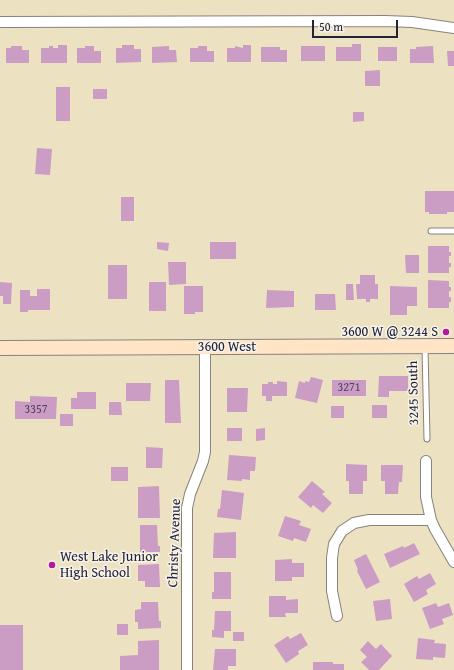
<!DOCTYPE html>
<html>
<head>
<meta charset="utf-8">
<style>
	body { margin:0 }
	#map { position:relative; width:454px; height:670px; overflow:hidden; background:#ece2c1; font-family:"Gentium Book Plus",serif }
	canvas { display:block }
	.scale { position:absolute; left:312px; top:20px; width:86px; height:18px; box-sizing:border-box; border:2px solid #22223b; border-top:0; padding-left:5px; font-size:12px; line-height:14px; white-space:nowrap; color:#22223b; -webkit-text-stroke:3px #f7f3e8; paint-order:stroke }
</style>
</head>
<body>
<div id="map">
<canvas width="454" height="670"></canvas>
<div class="scale">50 m</div>
</div>
<script>
const ctx = document.querySelector('canvas').getContext('2d');
ctx.lineJoin = 'round';
function fill(path, color) { ctx.fillStyle = color; ctx.fill(path, 'evenodd'); }
const toPath = rows => new Path2D(rows.map(r => 'M' + r).join(''));
function stroke(path, color, width, dash) { ctx.strokeStyle = color; ctx.lineWidth = width; ctx.lineCap = dash ? 'butt' : 'round'; ctx.setLineDash(dash || []); ctx.stroke(path); }
function label(font, color, halo, rows, align = 'center') {
  ctx.font = font + ' "Gentium Book Plus",serif'; ctx.lineWidth = 3; ctx.setLineDash([]); ctx.textBaseline = 'middle'; ctx.strokeStyle = halo; ctx.fillStyle = color; for (const [text, x, y, turn = 0] of rows) {
    ctx.save(); ctx.translate(x, y); ctx.rotate((+turn || 0) * Math.PI / 180); ctx.textAlign = isNaN(turn) ? turn : align; if (halo) ctx.strokeText(text, 0, 0); ctx.fillText(text, 0, 0); ctx.restore();
  }
}
fill(toPath([
	[352,44,361,44,361,61,336,61,336,47,352,47],
	[58,45,67,45,67,63,41,63,41,48,49,48,49,46,53,46,53,48,58,48],
	[122,45,134,45,134,49,141,49,141,62,116,63,116,48,122,48],
	[243,45,251,45,251,62,227,62,227,48,235,48,235,46,243,48],
	[11,46,22,46,22,50,29,50,29,63,6,63,6,48,11,48],
	[85,46,94,46,94,51,101,51,101,63,77,63,77,48,85,48],
	[169,46,169,50,176,50,177,62,152,63,152,47],
	[198,46,207,46,207,51,214,51,214,62,190,62,190,48,198,48],
	[301,46,325,46,325,61,301,61],
	[433,46,434,63,410,63,410,49,416,49,416,47],
	[261,47,280,47,280,50,287,50,287,62,261,62],
	[378,47,397,47,397,61,378,61],
	[447,51,454,51,454,66,448,66],
	[380,70,380,86,365,86,365,71],
	[56,87,70,87,70,121,56,121],
	[93,89,107,89,107,99,93,99],
	[353,112,364,112,364,121,353,122],
	[37,148,52,149,50,175,35,174],
	[425,191,454,191,454,212,447,212,447,214,429,214,429,212,425,212],
	[121,197,134,197,134,221,121,221],
	[157,242,169,243,168,251,157,249],
	[210,242,236,242,236,259,210,259],
	[428,246,449,246,449,252,451,252,451,256,449,256,449,263,451,263,451,267,449,267,449,273,428,273],
	[405,255,419,255,419,273,406,273],
	[168,262,186,262,186,284,169,285],
	[108,265,127,265,127,299,108,299],
	[360,275,375,275,375,284,378,284,378,299,370,299,370,302,366,302,366,299,357,299,356,284,360,284],
	[428,280,449,281,449,287,451,287,451,291,449,291,449,297,451,297,451,302,449,302,449,308,428,308],
	[0,282,12,283,11,304,3,304,3,296,0,296],
	[149,282,166,282,166,311,149,311],
	[346,284,353,284,354,300,346,300],
	[184,286,203,286,203,312,195,312,195,314,184,314],
	[390,286,417,287,417,306,407,306,407,315,390,315],
	[37,289,50,289,50,310,28,310,28,312,20,312,20,290,30,290,30,296,37,296],
	[267,290,294,291,294,307,266,308],
	[315,294,335,294,336,310,315,310],
	[379,376,408,376,408,391,389,391,389,397,378,397],
	[311,377,323,380,317,403,295,398,299,381,305,383,305,381,309,382],
	[165,380,179,380,181,423,165,423],
	[332,380,366,380,366,396,332,396],
	[277,381,287,382,287,396,272,396,272,401,266,401,266,396,262,396,262,384,268,384,268,382,273,382,273,384,277,384],
	[126,383,151,383,150,401,126,401],
	[227,388,248,388,247,412,227,412],
	[77,392,96,392,96,409,71,409,71,398,77,398],
	[30,396,57,397,56,419,15,419,15,401,30,402],
	[109,402,121,402,122,415,109,415],
	[372,405,387,405,387,418,372,418],
	[331,406,344,406,344,418,331,418],
	[60,414,73,414,73,426,60,426],
	[227,428,242,428,242,441,227,441],
	[265,428,265,440,256,441,256,429],
	[146,447,163,448,162,468,146,468],
	[229,455,256,457,255,471,250,471,250,480,242,479,242,481,227,480],
	[346,464,367,465,367,481,363,481,363,494,349,494,349,481,346,481],
	[381,465,403,465,402,482,399,482,398,494,385,494,385,481,381,481],
	[111,467,128,467,128,481,111,481],
	[312,481,325,492,322,494,332,503,323,513,313,505,311,508,298,497],
	[159,486,160,518,138,518,138,487],
	[222,490,244,493,241,520,217,517,218,509,220,509],
	[285,516,301,521,299,525,311,529,306,542,294,538,293,541,278,536],
	[140,525,157,525,158,546,160,546,160,552,140,552],
	[236,532,236,558,213,558,214,533],
	[414,543,420,554,390,568,384,554,403,546,404,548],
	[366,554,380,582,366,589,357,571,358,570,354,560],
	[292,559,292,563,304,563,304,577,292,577,292,581,275,581,275,560],
	[159,564,160,587,145,587,145,581,138,581,138,565],
	[214,572,231,572,231,599,212,599,212,592,214,592],
	[430,573,436,584,426,590,428,594,414,602,404,584,417,576,419,579],
	[269,596,286,596,286,600,298,599,298,613,285,613,286,617,269,617],
	[390,599,392,619,376,621,373,601],
	[141,602,158,602,159,621,161,621,161,628,138,629,138,622,135,622,135,610,141,609],
	[436,603,438,607,449,603,453,615,442,619,444,624,430,629,422,608],
	[215,611,231,611,231,631,224,631,224,638,212,637,212,630,214,630],
	[117,624,128,624,128,635,117,635],
	[0,625,23,625,23,670,0,670],
	[233,632,244,632,244,641,233,641],
	[301,633,308,645,298,651,299,654,286,663,274,645,288,636,290,639],
	[418,638,435,640,434,643,446,644,445,658,433,657,433,660,416,659],
	[159,640,159,670,120,670,120,656,138,655,138,641],
	[368,641,376,649,381,644,392,656,379,670,369,670,361,662,367,657,360,650],
	[215,649,236,649,236,666,228,666,228,670,213,670],
	[313,662,333,662,333,664,344,664,344,670,313,670]
]), '#cb9dc4');
const lane = toPath([
	[431,231,454,231],
	[425,348,427,439]
]);
const street = toPath([
	[0,22,385,21,412,22,454,28],
	[426,461,426,497,431,520,435,529,454,562],
	[337,616,332,591,332,558,334,544,342,531,354,523,369,520,431,520],
	[187,670,187,508,190,494,203,461,205,452,205,347]
]);
const secondary = toPath([
	[0,348,454,346]
]);
stroke(lane, '#87827e', 7);
stroke(street, '#87827e', 12);
stroke(secondary, '#87827e', 16);
stroke(lane, '#fff', 5);
stroke(street, '#fff', 10);
stroke(secondary, '#ffe4c6', 14);
for (const [x, y, r, color] of [
	[446,332,4,"#b5179e"],
	[52,565,4,"#b5179e"]
]) { const dot = new Path2D(); dot.arc(x, y, r, 0, 2 * Math.PI); ctx.fillStyle = color; ctx.fill(dot); stroke(dot, '#f7f3e8', 1.5); }
label('12px', '#4c415d', null, [
	["3271",349,388],
	["3357",36,410]
]);
label('14px', '#22223b', '#f7f3e8', [
	["3600 W @ 3244 S",438,332],
	["West Lake Junior",60,557,"left"],
	["High School",60,573,"left"]
], 'right');
label('14px', '#22223b', '#f7f3e8', [
	["3600 West",227,347],
	["3245 South",414,393,-91],
	["Christy Avenue",175,543,-88]
]);
</script>
</body>
</html>
